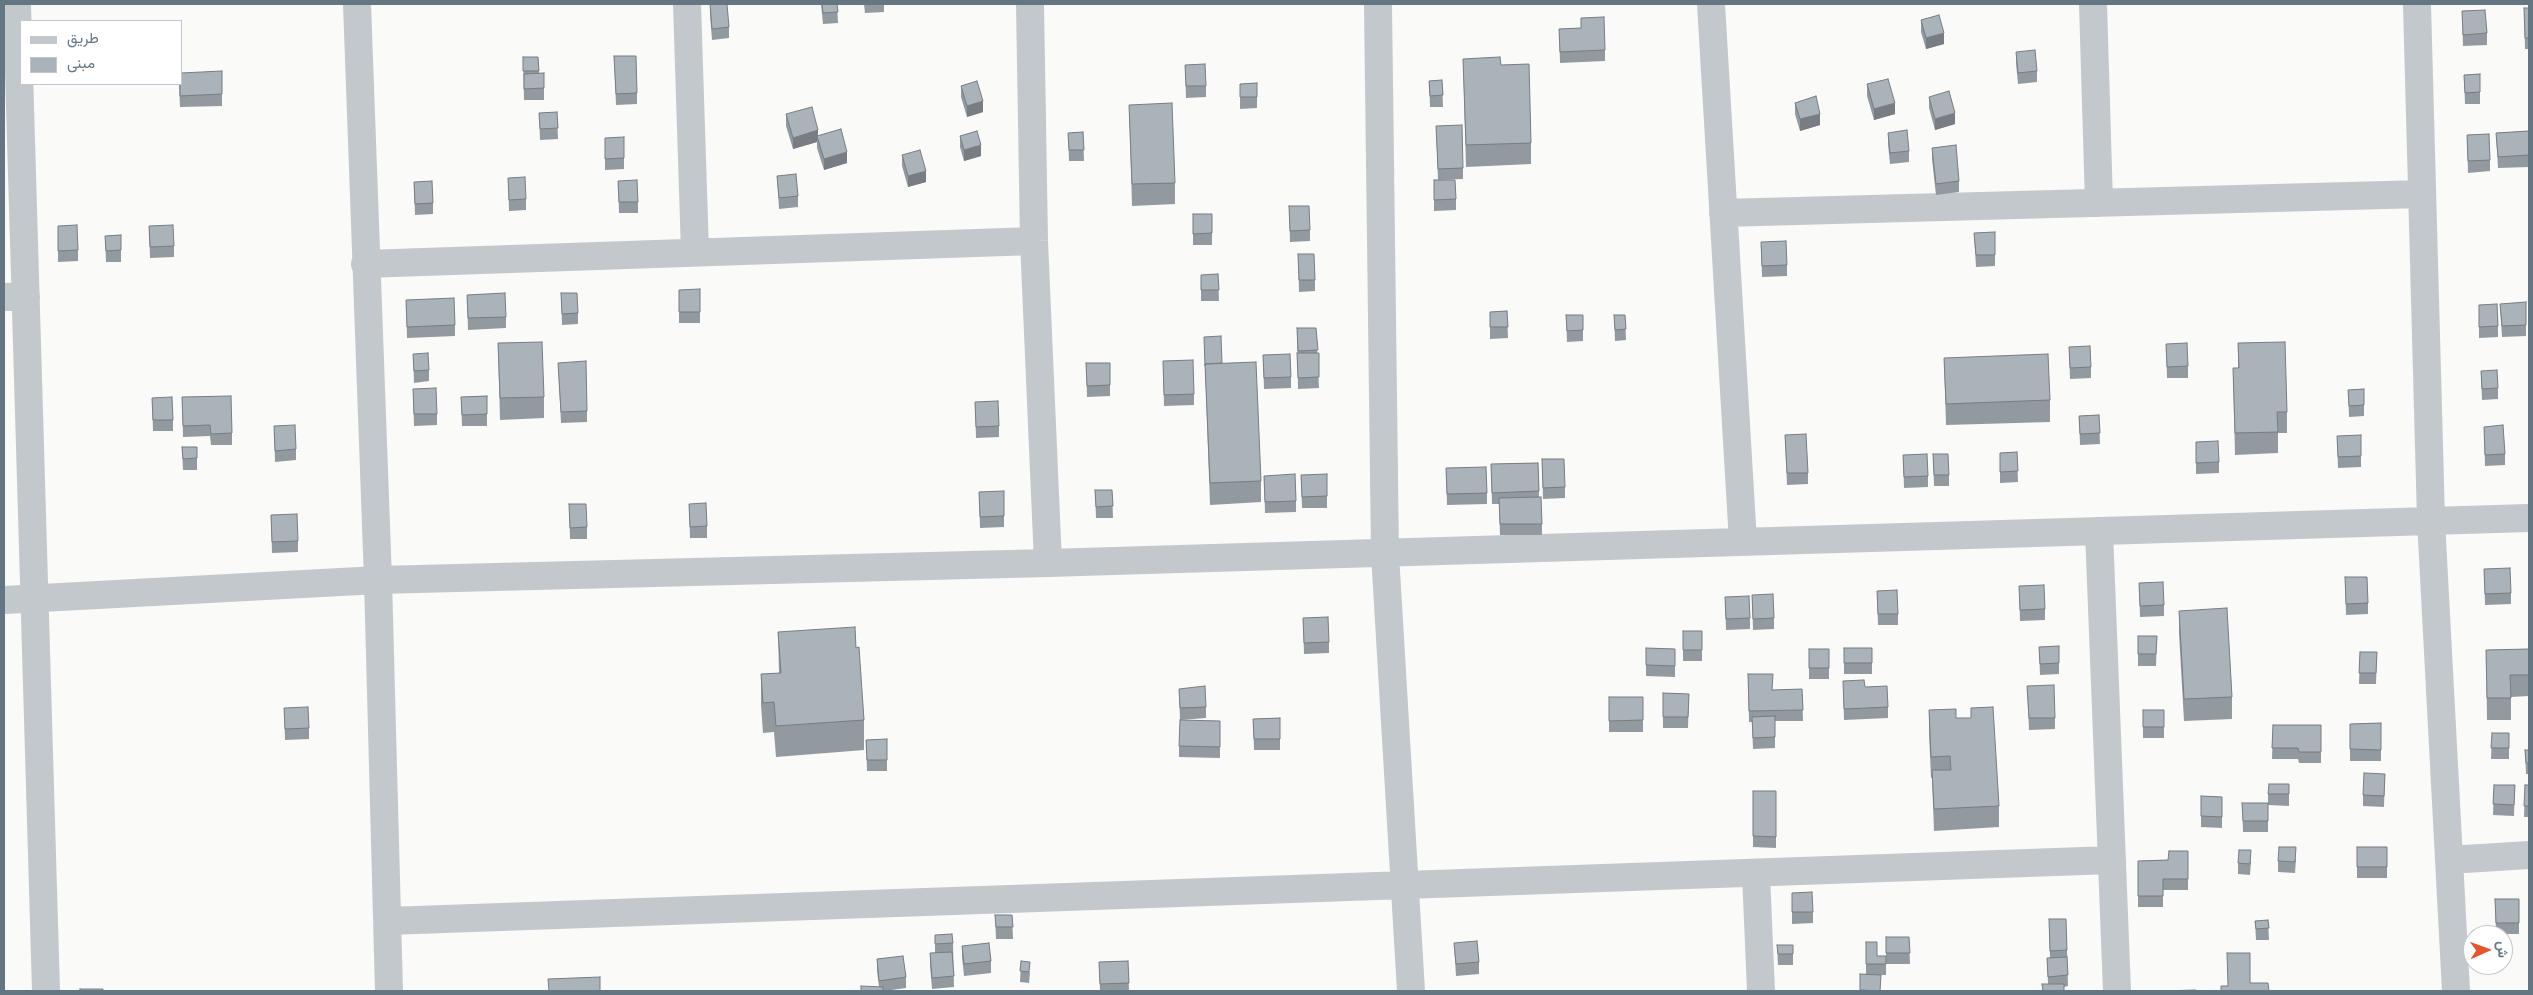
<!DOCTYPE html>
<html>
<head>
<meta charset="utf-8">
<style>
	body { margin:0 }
	#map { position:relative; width:2533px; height:995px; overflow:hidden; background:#fafaf8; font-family:"Nunito Sans",Vazirmatn,sans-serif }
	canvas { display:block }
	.frame { position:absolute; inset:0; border:5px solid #657683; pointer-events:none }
	.legend { position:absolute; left:20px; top:20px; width:162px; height:65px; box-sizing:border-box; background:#fff; border:1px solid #c1c8cd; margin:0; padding:6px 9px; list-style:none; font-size:15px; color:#657683 }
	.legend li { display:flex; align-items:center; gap:10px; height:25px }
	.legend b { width:25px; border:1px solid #c1c8cd }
	.north { position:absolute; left:2463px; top:925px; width:50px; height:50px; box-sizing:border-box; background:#fff; border:1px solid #c1c8cd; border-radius:50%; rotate:88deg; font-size:14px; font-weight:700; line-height:20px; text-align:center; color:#657683 }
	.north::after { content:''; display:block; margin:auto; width:18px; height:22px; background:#e4572e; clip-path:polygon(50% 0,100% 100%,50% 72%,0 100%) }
</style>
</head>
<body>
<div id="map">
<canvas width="2533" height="995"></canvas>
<div class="frame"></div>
<ul class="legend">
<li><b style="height:6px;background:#c3c8cc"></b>طريق</li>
<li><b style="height:14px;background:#aab3b9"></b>مبنى</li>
</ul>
<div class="north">ش</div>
</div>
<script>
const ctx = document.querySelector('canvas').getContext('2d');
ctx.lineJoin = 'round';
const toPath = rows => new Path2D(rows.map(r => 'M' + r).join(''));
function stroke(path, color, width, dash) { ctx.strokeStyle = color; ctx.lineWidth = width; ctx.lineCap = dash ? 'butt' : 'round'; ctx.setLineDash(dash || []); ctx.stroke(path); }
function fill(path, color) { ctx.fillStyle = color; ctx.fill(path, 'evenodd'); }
stroke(toPath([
	[17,4,46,991],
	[357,4,378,580,389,991],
	[687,4,695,252],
	[1030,4,1034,241,1048,563],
	[1378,4,1385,554,1411,991],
	[1711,4,1743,542],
	[2093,4,2099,203],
	[2417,4,2431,520,2456,991],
	[1723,213,2422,194],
	[365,264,1034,241],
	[4,297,26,297],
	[2099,531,2117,991],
	[4,600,378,580,1048,563,2529,518],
	[2449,860,2529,855],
	[1756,874,1761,991],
	[388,921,2112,860]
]), '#c3c8cc', 28);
fill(toPath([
	[710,4,729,27,729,38,712,40,710,14],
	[821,4,837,4,838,23,823,24],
	[864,4,884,4,884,12,865,13],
	[2524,8,2529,8,2529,49,2525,49],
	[2462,11,2487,33,2487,45,2463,46],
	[1921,20,1944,44,1926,49,1921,32],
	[1581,28,1605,50,1605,61,1560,63,1559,29],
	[2016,52,2037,71,2037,82,2018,84,2016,63],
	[614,56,637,93,637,104,616,105],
	[523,57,538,57,539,73,544,73,544,100,524,100],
	[1463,59,1501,65,1531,143,1531,164,1466,167],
	[1185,65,1206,86,1206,97,1186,98],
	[2480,74,2480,104,2465,104,2464,75],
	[1442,80,1443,107,1430,107,1429,81],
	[1257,83,1257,108,1240,109,1240,84],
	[179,84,222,94,222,106,180,107],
	[1867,84,1895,114,1874,120,1867,96],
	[961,86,983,112,967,117,961,97],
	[1929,97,1955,124,1935,130,1929,108],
	[1795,103,1820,125,1800,131,1795,114],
	[1129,105,1175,183,1175,204,1132,206],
	[557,112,558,139,540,140,539,113],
	[786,114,818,136,847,163,824,170,817,148,817,142,793,149,786,126],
	[1436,126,1463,168,1463,179,1438,180],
	[2529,131,2529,167,2498,168,2496,133],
	[1083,132,1084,161,1069,161,1068,133],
	[1888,133,1909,151,1909,162,1890,164,1888,144],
	[2467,135,2490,160,2490,171,2468,173],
	[960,136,981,156,964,161,960,147],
	[605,138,624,158,624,169,605,170],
	[1932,148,1959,181,1959,192,1936,195,1932,159],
	[902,155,926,182,908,187,902,166],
	[777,176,798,196,798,207,779,209],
	[508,178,526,199,526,210,509,211],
	[1434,180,1456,199,1456,210,1434,211],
	[618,181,638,202,638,213,619,213],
	[414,182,433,203,433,214,415,215],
	[1289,206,1310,230,1310,241,1290,242],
	[1193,214,1212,233,1212,245,1193,245],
	[58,226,78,250,78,261,58,262],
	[149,226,174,246,174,257,150,258],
	[1974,233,1995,255,1995,266,1976,267],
	[121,235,121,262,106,262,105,236],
	[1761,242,1787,265,1787,276,1762,277],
	[1298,254,1315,280,1315,291,1299,292],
	[1218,274,1219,301,1201,301,1201,275],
	[679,290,700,312,700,323,679,323],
	[561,293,578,313,578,324,562,325],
	[467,295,506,317,506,328,468,330],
	[406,300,455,325,455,336,407,338],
	[2500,304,2526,325,2526,336,2502,337],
	[2479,305,2498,326,2498,337,2479,338],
	[1507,311,1508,338,1490,339,1490,312],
	[1566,315,1583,315,1583,341,1567,342],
	[1614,315,1625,315,1626,340,1615,341],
	[1297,328,1316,328,1319,388,1298,389],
	[1204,337,1222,363,1261,481,1261,502,1210,505],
	[498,343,544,397,544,418,500,420],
	[2238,343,2287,412,2287,433,2278,433,2278,453,2235,455,2233,368,2238,368],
	[2166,344,2188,366,2188,378,2167,378],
	[2069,347,2091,367,2091,378,2070,379],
	[413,354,429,370,429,381,414,383],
	[1263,355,1291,377,1291,388,1264,389],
	[1944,358,2050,400,2050,422,1946,425],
	[1163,361,1194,394,1194,405,1164,406],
	[558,363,587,411,587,422,561,423],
	[1086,363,1110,385,1110,396,1087,397],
	[2481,371,2498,388,2498,399,2482,400],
	[413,389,437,414,437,425,414,426],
	[2364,389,2364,416,2349,417,2348,390],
	[487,396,487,426,462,426,461,397],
	[182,397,232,433,232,445,211,445,210,436,183,437],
	[152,398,173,420,173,431,153,431],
	[975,402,999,426,999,437,976,438],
	[2099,415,2100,444,2080,445,2079,416],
	[274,426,296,449,296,460,275,462],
	[2484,427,2505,454,2505,465,2485,466],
	[1785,435,1808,473,1808,484,1787,485],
	[2337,436,2361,456,2361,467,2338,468],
	[2196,442,2219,462,2219,473,2196,474],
	[182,447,197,447,197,470,183,470],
	[2017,452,2018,482,2000,483,2000,453],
	[1933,454,1949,475,1949,486,1934,486],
	[1903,455,1928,476,1928,487,1904,488],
	[1542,459,1565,487,1565,498,1543,499],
	[1538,463,1539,497,1542,524,1542,535,1500,535,1499,504,1492,504,1491,464],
	[1446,468,1487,493,1487,504,1447,505],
	[1301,475,1327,496,1327,508,1302,508],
	[1264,476,1296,501,1296,512,1265,513],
	[1095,490,1112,490,1113,518,1096,518],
	[979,492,1004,516,1004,527,980,528],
	[569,504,587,527,587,539,570,539],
	[689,504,707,526,707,538,690,538],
	[271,515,298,541,298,552,272,553],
	[2484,569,2511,593,2511,604,2485,605],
	[2345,577,2368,603,2368,614,2346,615],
	[2139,583,2164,605,2164,616,2140,617],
	[2019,586,2045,609,2045,620,2020,621],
	[1877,591,1898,614,1898,625,1878,625],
	[1752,595,1774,618,1774,629,1753,630],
	[1725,597,1750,618,1750,629,1726,630],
	[2179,611,2232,697,2232,719,2184,721,2179,633],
	[1303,618,1329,642,1329,653,1304,654],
	[1683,631,1702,631,1702,661,1683,661],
	[778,632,856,648,864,720,864,750,776,757,774,732,763,733,761,705,761,674,779,673],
	[2157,636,2156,666,2138,666,2138,654],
	[2059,646,2059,674,2040,675,2039,647],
	[1646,648,1675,649,1675,677,1646,676],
	[1844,648,1872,648,1872,674,1844,674],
	[1809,649,1829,649,1829,679,1809,679],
	[2529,649,2529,696,2511,697,2511,720,2487,720,2486,650],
	[2360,652,2377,652,2376,684,2359,684],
	[1748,674,1773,690,1802,689,1803,721,1775,721,1775,748,1753,749,1752,722,1749,722],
	[1843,681,1865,687,1888,707,1888,718,1844,720],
	[2027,686,2055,718,2055,729,2029,730],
	[1179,689,1206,707,1206,718,1180,720],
	[1663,693,1689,694,1688,728,1663,728],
	[1609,697,1643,697,1643,732,1609,732],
	[284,708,309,728,309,739,285,740],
	[1929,710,1956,718,1999,806,1999,827,1934,831,1932,778,1931,778,1929,732],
	[2143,710,2164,721,2164,738,2143,738],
	[1280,718,1280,750,1254,750,1253,719],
	[1220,721,1220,758,1179,757,1179,746],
	[2381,723,2381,761,2350,761,2350,724],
	[2273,725,2321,725,2321,763,2299,763,2298,759,2272,759],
	[2492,733,2509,733,2509,759,2491,759],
	[866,740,887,760,887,771,867,771],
	[2525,750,2529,750,2529,774,2526,774],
	[2385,774,2384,807,2363,806,2363,795],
	[2289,784,2289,806,2268,805,2268,832,2243,832,2242,803,2268,803,2268,794],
	[2494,785,2515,785,2514,816,2493,815],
	[2525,785,2529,785,2529,817,2524,817],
	[1753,791,1776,791,1776,848,1753,847],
	[2201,796,2222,797,2222,828,2201,827],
	[2357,847,2387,847,2387,878,2357,878],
	[2188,851,2188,890,2163,890,2163,907,2138,907,2138,861,2168,860],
	[2296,859,2295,873,2278,872,2278,861],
	[2251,861,2250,875,2238,874,2238,863],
	[1792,893,1813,912,1813,923,1792,924],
	[2495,899,2519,899,2519,934,2496,934],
	[995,915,1012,915,1013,939,996,939],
	[2049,919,2067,950,2068,986,2064,987,2048,984,2047,958,2050,958],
	[2268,920,2269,940,2256,940,2255,921],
	[935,935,953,943,954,987,932,989,930,965,930,953,935,953],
	[1886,937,1909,937,1910,964,1886,964,1886,975,1873,975,1881,991,1860,991,1860,974,1866,974,1866,942,1877,956,1886,956],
	[1454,943,1479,962,1479,974,1456,976],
	[1777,945,1793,945,1793,965,1778,965],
	[962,946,991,961,991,973,964,976,962,957],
	[877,959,906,977,906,988,884,991,861,991,879,987,877,970],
	[1021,961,1030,973,1029,983,1020,982],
	[1128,961,1129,991,1100,991,1099,962]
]), '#929a9f');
fill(toPath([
	[1944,33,1944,44,1926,49,1926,38],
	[983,101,983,112,967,117,967,106],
	[1895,103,1895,114,1874,120,1874,109],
	[1955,113,1955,124,1935,130,1935,119],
	[1820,114,1820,125,1800,131,1800,119],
	[818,130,818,140,817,136,817,142,793,149,793,138],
	[981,145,981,156,964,161,964,150],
	[847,152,847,163,824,170,824,159],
	[926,171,926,182,908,187,908,176]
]), '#777d82');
const building = toPath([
	[710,4,727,4,729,27,712,29,710,4],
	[822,4,837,4,838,12,823,13,822,4],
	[2524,8,2529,8,2529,38,2525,38,2524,8],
	[2485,10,2487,33,2463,35,2462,11,2485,10],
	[1939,15,1944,33,1926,38,1921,20,1939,15],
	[1604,17,1605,50,1560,52,1559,29,1581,28,1581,18,1604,17],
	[2035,50,2037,71,2018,73,2016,52,2035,50],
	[614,56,636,56,637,93,616,94,614,56],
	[523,57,538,57,539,71,523,71,523,57],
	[1500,57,1501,65,1529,64,1531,143,1466,145,1463,59,1500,57],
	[1205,64,1206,86,1186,86,1185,65,1205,64],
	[222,71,222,94,180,96,180,84,181,84,181,73,222,71],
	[544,73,544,88,524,89,524,74,544,73],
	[2480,74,2480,92,2465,93,2464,75,2480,74],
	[1888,79,1895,103,1874,109,1867,84,1888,79],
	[1442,80,1443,95,1430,96,1429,81,1442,80],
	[977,81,983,101,967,106,961,86,977,81],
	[1257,83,1257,97,1240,97,1240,84,1257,83],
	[1949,91,1955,113,1935,119,1929,97,1949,91],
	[1816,96,1820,114,1800,119,1795,103,1816,96],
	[1172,103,1175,183,1132,184,1129,105,1172,103],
	[812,107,818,130,793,138,786,114,812,107],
	[557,112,558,128,540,129,539,113,557,112],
	[1462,125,1463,168,1438,169,1436,126,1462,125],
	[841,129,847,152,824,159,817,136,841,129],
	[1907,130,1909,151,1890,153,1888,133,1907,130],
	[977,131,981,145,964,150,960,136,977,131],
	[2529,131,2529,155,2498,157,2496,133,2529,131],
	[1083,132,1084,150,1069,150,1068,133,1083,132],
	[2489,134,2490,160,2468,161,2467,135,2489,134],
	[624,137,624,158,605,159,605,138,624,137],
	[1956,145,1959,181,1936,184,1932,148,1956,145],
	[920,150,926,171,908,176,902,155,920,150],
	[796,174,798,196,779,198,777,176,796,174],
	[525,177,526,199,509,200,508,178,525,177],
	[637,180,638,202,619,202,618,181,637,180],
	[1434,180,1455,180,1456,199,1434,200,1434,180],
	[432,181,433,203,415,204,414,182,432,181],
	[1289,206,1309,206,1310,230,1290,231,1289,206],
	[1193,214,1212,214,1212,233,1193,234,1193,214],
	[77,225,78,250,58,251,58,226,77,225],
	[173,225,174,246,150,247,149,226,173,225],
	[1995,232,1995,255,1976,255,1974,233,1995,232],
	[121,235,121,250,106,251,105,236,121,235],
	[1786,241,1787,265,1762,266,1761,242,1786,241],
	[1298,254,1314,254,1315,280,1299,280,1298,254],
	[1218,274,1219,290,1201,290,1201,275,1218,274],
	[700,289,700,312,679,312,679,290,700,289],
	[505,293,506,317,468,318,467,295,505,293],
	[561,293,577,293,578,313,562,314,561,293],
	[454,298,455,325,407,327,406,300,454,298],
	[2526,302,2526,325,2502,326,2500,304,2526,302],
	[2497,304,2498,326,2479,327,2479,305,2497,304],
	[1507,311,1508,327,1490,327,1490,312,1507,311],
	[1566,315,1583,315,1583,330,1567,331,1566,315],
	[1614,315,1625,315,1626,329,1615,330,1614,315],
	[1297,328,1316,328,1318,350,1298,351,1297,328],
	[1221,336,1222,363,1205,364,1205,366,1204,337,1221,336],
	[542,342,544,397,500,398,498,343,542,342],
	[2285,342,2287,412,2277,412,2278,432,2235,433,2233,368,2239,368,2238,343,2285,342],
	[2187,343,2188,366,2167,367,2166,344,2187,343],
	[2090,346,2091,367,2070,368,2069,347,2090,346],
	[428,353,429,370,414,371,413,354,428,353],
	[1297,353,1319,353,1319,377,1298,378,1297,353],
	[1290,354,1291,377,1264,378,1263,355,1290,354],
	[2048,354,2050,400,1946,404,1944,358,2048,354],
	[1193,360,1194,394,1164,395,1163,361,1193,360],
	[586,361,587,411,561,412,558,363,586,361],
	[1256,362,1261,481,1210,483,1205,364,1256,362],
	[1086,363,1110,363,1110,385,1087,386,1086,363],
	[2497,370,2498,388,2482,389,2481,371,2497,370],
	[436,388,437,414,414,414,413,389,436,388],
	[2364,389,2364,405,2349,406,2348,390,2364,389],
	[231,396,232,433,211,434,210,425,183,426,182,397,231,396],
	[487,396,487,414,462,415,461,397,487,396],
	[172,397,173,420,153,420,152,398,172,397],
	[998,401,999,426,976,427,975,402,998,401],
	[2099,415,2100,433,2080,434,2079,416,2099,415],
	[295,425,296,449,275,451,274,426,295,425],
	[2503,425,2505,454,2485,455,2484,427,2503,425],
	[1806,434,1808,473,1787,473,1785,435,1806,434],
	[2361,435,2361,456,2338,457,2337,436,2361,435],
	[2218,441,2219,462,2196,463,2196,442,2218,441],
	[182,447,197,447,197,458,183,459,182,447],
	[2017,452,2018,471,2000,472,2000,453,2017,452],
	[1927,454,1928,476,1904,477,1903,455,1927,454],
	[1933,454,1948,454,1949,475,1934,475,1933,454],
	[1542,459,1564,459,1565,487,1543,488,1542,459],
	[1538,463,1539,491,1492,493,1491,464,1538,463],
	[1486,467,1487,493,1447,494,1446,468,1486,467],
	[1295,474,1296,501,1265,502,1264,476,1295,474],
	[1327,474,1327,496,1302,497,1301,475,1327,474],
	[1095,490,1112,490,1113,506,1096,507,1095,490],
	[1004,491,1004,516,980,517,979,492,1004,491],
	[1541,497,1542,524,1500,524,1499,498,1541,497],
	[706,503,707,526,690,527,689,504,706,503],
	[569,504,586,504,587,527,570,528,569,504],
	[297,514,298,541,272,542,271,515,297,514],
	[2510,568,2511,593,2485,594,2484,569,2510,568],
	[2345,577,2367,577,2368,603,2346,604,2345,577],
	[2163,582,2164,605,2140,606,2139,583,2163,582],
	[2044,585,2045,609,2020,610,2019,586,2044,585],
	[1897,590,1898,614,1878,614,1877,591,1897,590],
	[1773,594,1774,618,1753,619,1752,595,1773,594],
	[1749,596,1750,618,1726,619,1725,597,1749,596],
	[2227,608,2232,697,2184,699,2179,611,2227,608],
	[1328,617,1329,642,1304,643,1303,618,1328,617],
	[855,627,856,648,859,647,864,720,776,726,774,702,763,703,761,674,781,673,778,632,855,627],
	[1683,631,1702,631,1702,650,1683,650,1683,631],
	[2138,636,2157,636,2156,654,2138,654,2138,636],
	[2059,646,2059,663,2040,664,2039,647,2059,646],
	[1646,648,1675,649,1675,666,1646,665,1646,648],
	[1844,648,1872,648,1872,663,1844,663,1844,648],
	[1809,649,1829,649,1829,668,1809,668,1809,649],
	[2529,649,2529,675,2510,675,2511,698,2487,698,2486,650,2529,649],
	[2360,652,2377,652,2376,673,2359,673,2360,652],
	[1748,674,1773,674,1772,690,1802,689,1803,710,1749,711,1748,674],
	[1864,680,1865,687,1887,686,1888,707,1844,709,1843,681,1864,680],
	[2054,685,2055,718,2029,718,2027,686,2054,685],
	[1205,686,1206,707,1180,708,1179,689,1205,686],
	[1663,693,1689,694,1688,717,1663,717,1663,693],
	[1609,697,1643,697,1643,720,1609,721,1609,697],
	[308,707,309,728,285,729,284,708,308,707],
	[1993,707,1999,806,1934,809,1932,770,1951,770,1950,756,1931,757,1929,710,1956,709,1956,718,1971,718,1971,708,1993,707],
	[2143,710,2164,710,2164,727,2143,727,2143,710],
	[1775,716,1775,737,1753,738,1752,717,1775,716],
	[1280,718,1280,739,1254,739,1253,719,1280,718],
	[1180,720,1220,721,1220,747,1179,746,1180,720],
	[2381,723,2381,750,2350,749,2350,724,2381,723],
	[2273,725,2321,725,2321,752,2299,752,2298,748,2272,748,2273,725],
	[2492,733,2509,733,2509,748,2491,748,2492,733],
	[887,739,887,760,867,760,866,740,887,739],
	[2525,750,2529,750,2529,763,2526,763,2525,750],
	[2364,773,2385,774,2384,796,2363,795,2364,773],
	[2269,784,2289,784,2289,794,2268,794,2269,784],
	[2494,785,2515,785,2514,805,2493,804,2494,785],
	[2525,785,2529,785,2529,806,2524,806,2525,785],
	[1753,791,1776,791,1776,837,1753,836,1753,791],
	[2201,796,2222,797,2222,817,2201,816,2201,796],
	[2242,803,2268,803,2268,821,2243,821,2242,803],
	[2279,847,2296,847,2295,862,2278,861,2279,847],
	[2357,847,2387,847,2387,867,2357,867,2357,847],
	[2239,850,2251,850,2250,864,2238,863,2239,850],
	[2169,851,2188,851,2188,879,2163,879,2163,896,2138,896,2138,861,2168,860,2169,851],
	[1812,892,1813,912,1792,912,1792,893,1812,892],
	[2495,899,2519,899,2519,923,2496,923,2495,899],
	[995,915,1012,915,1013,927,996,927,995,915],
	[2049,919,2066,919,2067,950,2050,951,2049,919],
	[2268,920,2269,928,2256,929,2255,921,2268,920],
	[952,934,953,943,935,944,935,935,952,934],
	[1886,937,1909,937,1910,953,1886,953,1886,937],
	[1477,941,1479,962,1456,964,1454,943,1477,941],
	[1866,942,1877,942,1877,956,1886,956,1886,964,1866,964,1866,942],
	[989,943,991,961,964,964,962,946,989,943],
	[1777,945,1793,945,1793,954,1778,954,1777,945],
	[952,952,954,976,932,978,930,953,952,952],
	[2227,953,2250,953,2250,983,2268,983,2269,991,2221,991,2221,986,2228,986,2227,953],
	[903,956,906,977,879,981,877,959,903,956],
	[2067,957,2068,975,2048,977,2047,958,2067,957],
	[1021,961,1030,962,1029,972,1020,971,1021,961],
	[1128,961,1129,983,1100,984,1099,962,1128,961],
	[1860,974,1881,975,1880,991,1860,990,1860,974],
	[600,977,600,991,549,991,548,979,600,977],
	[2042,984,2064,984,2064,991,2043,991,2042,984],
	[861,986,883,987,883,991,861,991,861,986],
	[80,989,103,989,103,991,80,991,80,989],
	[2195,990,2195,991,2163,991,2195,990]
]);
fill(building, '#aab3b9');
stroke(building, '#777d82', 1);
</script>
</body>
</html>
